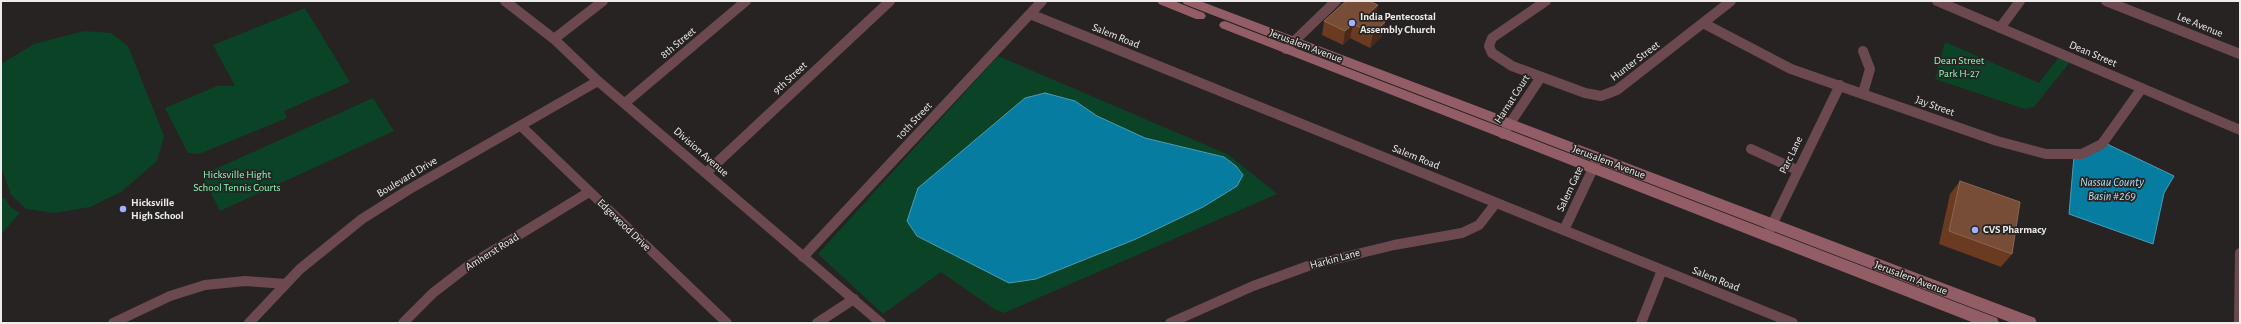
<!DOCTYPE html>
<html>
<head>
<meta charset="utf-8">
<style>
	body { margin:0 }
	#map { position:relative; width:2241px; height:324px; overflow:hidden; background:#262322; font-family:"Alegreya Sans",sans-serif }
	canvas { display:block }
	.frame { position:absolute; inset:0; border:2px solid #edeceb; pointer-events:none }
</style>
</head>
<body>
<div id="map">
<canvas width="2241" height="324"></canvas>
<div class="frame"></div>
</div>
<script>
const ctx = document.querySelector('canvas').getContext('2d');
ctx.lineJoin = 'round';
function fill(path, color) { ctx.fillStyle = color; ctx.fill(path, 'evenodd'); }
const toPath = rows => new Path2D(rows.map(r => 'M' + r).join(''));
function stroke(path, color, width, dash) { ctx.strokeStyle = color; ctx.lineWidth = width; ctx.lineCap = dash ? 'butt' : 'round'; ctx.setLineDash(dash || []); ctx.stroke(path); }
function label(font, color, halo, rows, align = 'center') {
  ctx.font = font + ' "Alegreya Sans",sans-serif'; ctx.lineWidth = 3.5; ctx.setLineDash([]); ctx.textBaseline = 'middle'; ctx.strokeStyle = halo; ctx.fillStyle = color; for (const [text, x, y, turn = 0] of rows) {
    ctx.save(); ctx.translate(x, y); ctx.rotate((+turn || 0) * Math.PI / 180); ctx.textAlign = isNaN(turn) ? turn : align; if (halo) ctx.strokeText(text, 0, 0); ctx.fillText(text, 0, 0); ctx.restore();
  }
}
fill(toPath([
	[305,8,350,82,284,111,287,118,199,154,188,153,165,108,217,86,235,86,213,45],
	[84,31,111,33,128,46,164,136,157,161,121,192,90,207,54,213,26,209,11,195,1,166,1,64,34,44],
	[1945,42,2039,83,2059,57,2070,62,2034,107,2025,109,1935,79],
	[998,56,1229,155,1277,194,1004,313,994,309,941,272,883,314,818,254],
	[373,98,394,131,220,211,202,175],
	[1,198,6,199,10,207,20,213,1,234]
]), '#0b4327');
const water = toPath([
	[1045,93,1075,101,1097,116,1145,138,1224,157,1236,166,1243,175,1237,186,1203,207,1136,239,1036,279,1009,283,917,236,907,221,918,188,1025,98,1045,93],
	[2105,143,2174,176,2164,193,2153,244,2069,214,2074,156,2105,143]
]);
fill(water, '#057ca0');
stroke(water, '#4b9eb6', 1);
stroke(toPath([
	[505,1,554,39,598,81,881,323],
	[1546,1,1492,38,1489,46,1492,53,1512,66,1585,93,1601,96,1617,90,1731,1],
	[1937,1,2240,130],
	[2106,1,2240,54],
	[1030,14,1793,323],
	[1703,23,1791,69,1997,141,2046,154,2082,154,2102,144,2142,88],
	[2000,28,2020,1],
	[554,39,603,1],
	[1286,49,1336,1],
	[1863,51,1870,69,1863,93],
	[625,103,746,1],
	[521,126,727,323],
	[1503,134,1541,77],
	[1751,149,1797,170],
	[706,173,890,1],
	[1564,230,1598,158],
	[1769,231,1840,85],
	[803,257,1042,1],
	[113,323,170,296,205,285,245,281,286,284],
	[249,323,300,269,362,219,408,190,598,81],
	[403,323,433,293,468,266,589,192],
	[817,323,854,299],
	[1170,323,1253,286,1308,266,1394,245,1462,233,1479,225,1496,203],
	[1641,323,1662,270],
	[2239,323,2240,253]
]), '#6b494e', 10);
fill(toPath([
	[1157,1,1174,1,1204,13,1206,16,1204,19,1196,19,1159,4,1157,1],
	[1182,1,1200,1,2035,318,2037,323,2012,323,1184,4,1182,1],
	[1225,21,1997,318,1999,323,1974,323,1221,28,1219,25,1221,22,1225,21]
]), '#935d66');
fill(toPath([
	[1378,5,1375,18,1385,22,1382,36,1370,48,1350,38,1343,45,1322,35,1324,21],
	[1960,181,2012,254,2001,267,1939,244,1950,194]
]), '#6a3a21');
fill(toPath([
	[1378,5,1375,19,1368,14],
	[1385,22,1382,36,1370,48,1373,34],
	[1353,24,1350,38,1343,45,1345,31]
]), '#492918');
const building = toPath([
	[1346,1,1369,1,1378,5,1368,14,1385,22,1373,34,1353,24,1345,31,1324,21,1346,1],
	[1960,181,2020,202,2012,254,1949,231,1960,181]
]);
fill(building, '#784d37');
stroke(building, '#8a6653', 1);
for (const [x, y, r, color] of [
	[1352,23,4,"#a1b2fd"],
	[123,209,4,"#a1b2fd"],
	[1975,230,4,"#a1b2fd"]
]) { const dot = new Path2D(); dot.arc(x, y, r, 0, 2 * Math.PI); ctx.fillStyle = color; ctx.fill(dot); stroke(dot, '#262322', 1.5); }
label('bold 11px', '#edeceb', '#262322', [
	["India Pentecostal",1360,17],
	["Assembly Church",1360,30],
	["Hicksville",131,203],
	["High School",131,216],
	["CVS Pharmacy",1983,230]
], 'left');
label('11px', '#edeceb', '#262322', [
	["Lee Avenue",2200,25,22],
	["Salem Road",1116,36,22],
	["8th Street",678,43,-40],
	["Jerusalem Avenue",1306,46,21],
	["Dean Street",2093,54,23],
	["Hunter Street",1635,61,-37],
	["9th Street",790,78,-43],
	["Harnat Court",1512,99,-57],
	["Jay Street",1935,106,20],
	["10th Street",914,121,-47],
	["Division Avenue",701,152,41],
	["Parc Lane",1791,155,-64],
	["Salem Road",1416,157,22],
	["Jerusalem Avenue",1609,162,21],
	["Boulevard Drive",407,177,-31],
	["Salem Gate",1570,189,-65],
	["Edgewood Drive",624,225,44],
	["Amherst Road",492,252,-32],
	["Harkin Lane",1335,259,-15],
	["Jerusalem Avenue",1911,278,21],
	["Salem Road",1716,279,22]
]);
label('11px', '#8df9b9', '#262322', [
	["Dean Street",1959,61],
	["Park H-27",1959,74],
	["Hicksville Hight",237,175],
	["School Tennis Courts",237,188]
]);
label('italic 12px', '#b3dff3', '#262322', [
	["Nassau County",2112,182],
	["Basin #269",2112,196]
]);
</script>
</body>
</html>
